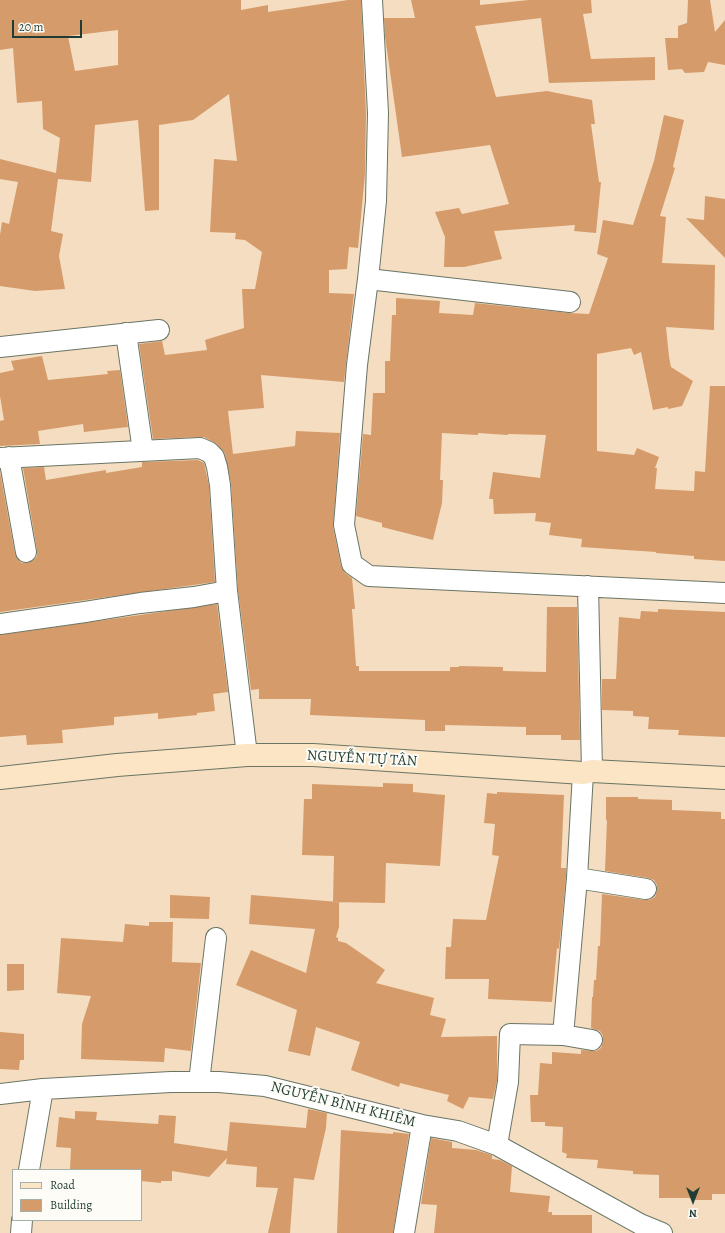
<!DOCTYPE html>
<html>
<head>
<meta charset="utf-8">
<style>
	body { margin:0 }
	#map { position:relative; width:725px; height:1233px; overflow:hidden; background:#f4ddc0; font-family:Alegreya,serif }
	canvas { display:block }
	.legend { position:absolute; left:12px; top:1169px; width:130px; height:52px; box-sizing:border-box; background:#fdfcf7; border:1px solid #a4b0a9; margin:0; padding:5px 7px; list-style:none; font-size:12px; color:#1f3d34 }
	.legend li { display:flex; align-items:center; gap:8px; height:20px }
	.legend b { width:20px; border:1px solid #a4b0a9 }
	.north { position:absolute; left:673px; top:1181px; width:40px; height:40px; -webkit-text-stroke:3px #fdfcf7; paint-order:stroke; rotate:180deg; font-size:11px; font-weight:700; line-height:16px; text-align:center; color:#1f3d34 }
	.north::after { content:''; display:block; margin:auto; width:14px; height:18px; background:#1f3d34; clip-path:polygon(50% 0,100% 100%,50% 72%,0 100%) }
	.scale { position:absolute; left:12px; top:20px; width:70px; height:18px; box-sizing:border-box; border:2px solid #1f3d34; border-top:0; padding-left:5px; font-size:12px; line-height:14px; white-space:nowrap; color:#1f3d34; -webkit-text-stroke:3px #fdfcf7; paint-order:stroke }
</style>
</head>
<body>
<div id="map">
<canvas width="725" height="1233"></canvas>
<ul class="legend">
<li><b style="height:5px;background:#fce5c4"></b>Road</li>
<li><b style="height:11px;background:#d69b6a"></b>Building</li>
</ul>
<div class="north">N</div>
<div class="scale">20 m</div>
</div>
<script>
const ctx = document.querySelector('canvas').getContext('2d');
ctx.lineJoin = 'round';
function fill(path, color) { ctx.fillStyle = color; ctx.fill(path, 'evenodd'); }
const toPath = rows => new Path2D(rows.map(r => 'M' + r).join(''));
function stroke(path, color, width, dash) { ctx.strokeStyle = color; ctx.lineWidth = width; ctx.lineCap = dash ? 'butt' : 'round'; ctx.setLineDash(dash || []); ctx.stroke(path); }
function label(font, color, halo, rows, align = 'center') {
  ctx.font = font + ' Alegreya,serif'; ctx.lineWidth = 4; ctx.setLineDash([]); ctx.textBaseline = 'middle'; ctx.strokeStyle = halo; ctx.fillStyle = color; for (const [text, x, y, turn = 0] of rows) {
    ctx.save(); ctx.translate(x, y); ctx.rotate((+turn || 0) * Math.PI / 180); ctx.textAlign = isNaN(turn) ? turn : align; if (halo) ctx.strokeText(text, 0, 0); ctx.fillText(text, 0, 0); ctx.restore();
  }
}
fill(toPath([
	[0,0,241,0,241,10,268,5,268,12,348,0,361,0,366,113,365,174,358,248,349,247,347,269,329,270,329,293,354,294,344,382,261,375,264,408,228,411,233,454,295,446,296,431,340,433,333,527,341,566,345,573,352,578,355,609,352,609,356,666,359,666,359,671,450,671,450,667,459,667,459,666,503,667,503,671,546,672,547,607,577,607,580,740,561,740,561,735,526,735,526,727,445,725,445,731,425,731,425,720,310,715,311,699,259,699,259,689,251,690,238,590,231,484,225,454,217,444,204,437,199,437,153,439,139,344,162,341,165,355,207,350,205,340,244,328,242,289,255,289,262,252,245,240,235,239,236,233,210,232,214,159,237,161,229,94,193,120,159,125,159,210,145,211,138,120,95,125,91,182,58,179,51,231,63,234,59,256,65,289,35,291,0,286,0,235,2,222,9,224,18,182,0,179,0,159,56,173,60,138,43,129,42,101,17,103,13,48,0,50],
	[118,30,118,65,75,71,68,36],
	[411,0,480,0,480,5,529,0,591,0,592,13,583,14,591,59,655,57,655,80,549,83,541,18,475,26,496,97,547,91,592,100,595,124,591,124,599,182,601,182,596,233,574,231,575,225,494,231,502,259,464,267,444,267,445,237,435,212,459,208,462,214,509,204,490,145,402,157,385,36,384,18,415,18],
	[688,0,710,0,715,32,725,20,725,65,708,62,704,72,685,73,682,69,668,70,665,38,678,38,678,26,687,23],
	[664,115,684,120,673,167,675,168,660,216,666,217,662,263,715,265,714,330,666,327,669,357,671,367,693,381,682,406,668,409,668,407,653,410,641,352,634,355,631,348,597,354,597,451,634,455,637,448,659,457,655,468,657,468,655,489,694,491,695,471,705,472,710,386,725,386,725,561,694,559,694,556,656,553,656,552,581,547,582,539,549,535,551,523,535,521,536,513,494,514,493,499,489,499,493,472,540,478,546,435,508,434,508,435,478,433,478,435,442,433,440,480,443,480,442,503,433,540,382,527,382,523,356,516,363,434,371,435,373,393,385,393,385,361,390,361,392,315,396,315,396,298,440,301,439,313,473,315,475,303,569,313,589,314,608,258,597,254,603,220,633,225,654,161],
	[705,196,725,199,725,258,686,218,704,220],
	[42,356,48,380,108,374,107,371,120,370,128,427,84,432,83,424,38,431,40,444,0,446,0,421,4,420,0,396,0,373,14,370,11,361],
	[198,460,204,463,209,486,215,582,0,612,0,472,15,554,18,560,22,563,28,563,34,560,37,556,37,550,23,468,44,467,46,480,106,470,106,473,142,467,142,462],
	[217,604,228,692,213,694,215,711,197,713,197,715,158,719,158,713,114,717,114,725,62,730,63,743,27,745,26,735,0,737,0,635],
	[658,609,725,612,725,737,678,735,679,730,648,729,649,717,633,716,633,711,602,710,602,679,616,679,619,617,640,619,641,611,658,612],
	[383,783,413,784,413,792,445,795,440,866,386,863,385,903,333,902,334,856,302,855,304,799,312,799,312,784,383,787],
	[497,792,564,795,561,868,566,868,566,877,559,949,557,948,552,1002,488,999,489,979,445,979,446,947,451,947,453,919,486,920,499,856,492,855,495,824,484,823,487,793,497,794],
	[606,797,638,797,638,799,672,800,672,810,721,812,721,819,725,819,725,1194,712,1194,712,1200,695,1200,695,1198,659,1198,659,1175,633,1174,633,1171,597,1168,598,1160,566,1158,567,1154,562,1152,563,1127,545,1126,545,1122,531,1122,530,1095,538,1095,540,1063,552,1064,552,1052,581,1054,581,1050,596,1051,601,1048,603,1042,603,1036,600,1031,591,1028,592,997,593,997,594,980,596,980,598,946,600,946,602,894,645,900,650,900,655,897,657,891,657,885,654,880,648,878,605,871,607,820,606,820],
	[170,895,210,897,209,919,170,918],
	[251,895,339,902,339,927,336,937,338,938,338,941,346,943,385,970,376,983,434,998,430,1015,446,1019,441,1037,497,1036,497,1081,493,1099,469,1097,463,1109,447,1101,449,1095,400,1083,399,1087,351,1070,360,1042,316,1027,310,1056,288,1051,297,1010,236,985,251,950,306,973,315,929,249,924],
	[149,922,173,922,172,962,201,963,191,1051,165,1048,164,1062,81,1059,82,1024,91,996,57,993,61,938,123,942,125,924,149,926],
	[7,964,24,964,24,990,7,991],
	[0,1032,24,1034,24,1060,20,1060,19,1070,0,1069],
	[308,1109,327,1113,326,1128,314,1180,294,1178,290,1233,268,1233,278,1188,256,1187,257,1167,226,1164,227,1158,209,1177,172,1171,172,1181,161,1181,161,1183,141,1181,141,1170,70,1170,71,1148,56,1147,59,1117,75,1119,75,1111,97,1112,96,1120,158,1124,159,1115,176,1116,174,1143,227,1151,230,1122,306,1128],
	[341,1130,393,1134,393,1132,409,1134,393,1233,337,1233],
	[431,1138,452,1142,452,1148,476,1150,492,1155,492,1159,500,1160,512,1166,510,1192,550,1196,548,1212,552,1212,552,1215,592,1215,592,1233,434,1233,437,1205,421,1204]
]), '#d69b6a');
const street = toPath([
	[372,0,378,113,376,201,368,279,357,365,344,525,352,564,369,576,725,593],
	[368,279,570,302],
	[126,333,143,451],
	[0,347,159,330],
	[9,457,26,552],
	[0,458,200,448,209,452,214,457,217,467,220,485,227,591,247,755],
	[588,586,592,771],
	[0,624,85,612,140,603,194,597,227,591],
	[577,878,646,889],
	[563,1035,592,1040],
	[199,1082,216,938],
	[0,1094,43,1089,171,1082,219,1082,265,1086,422,1125,458,1131,497,1145,640,1224,662,1233],
	[497,1145,508,1082,510,1034,563,1035,577,878,583,773],
	[29,1170,43,1089],
	[21,1233,22,1220],
	[404,1233,422,1125]
]);
const secondary = toPath([
	[0,778,117,765,247,755,313,755,583,773,592,771,725,778]
]);
stroke(street, '#6a7565', 22);
stroke(secondary, '#6a7565', 24);
stroke(street, '#fff', 20);
stroke(secondary, '#fce5c4', 22);
label('15px', '#1f3d34', '#fdfcf7', [
	["NGUYỄN TỰ TÂN",362,759,3],
	["NGUYỄN BÌNH KHIÊM",343,1105,14]
]);
</script>
</body>
</html>
